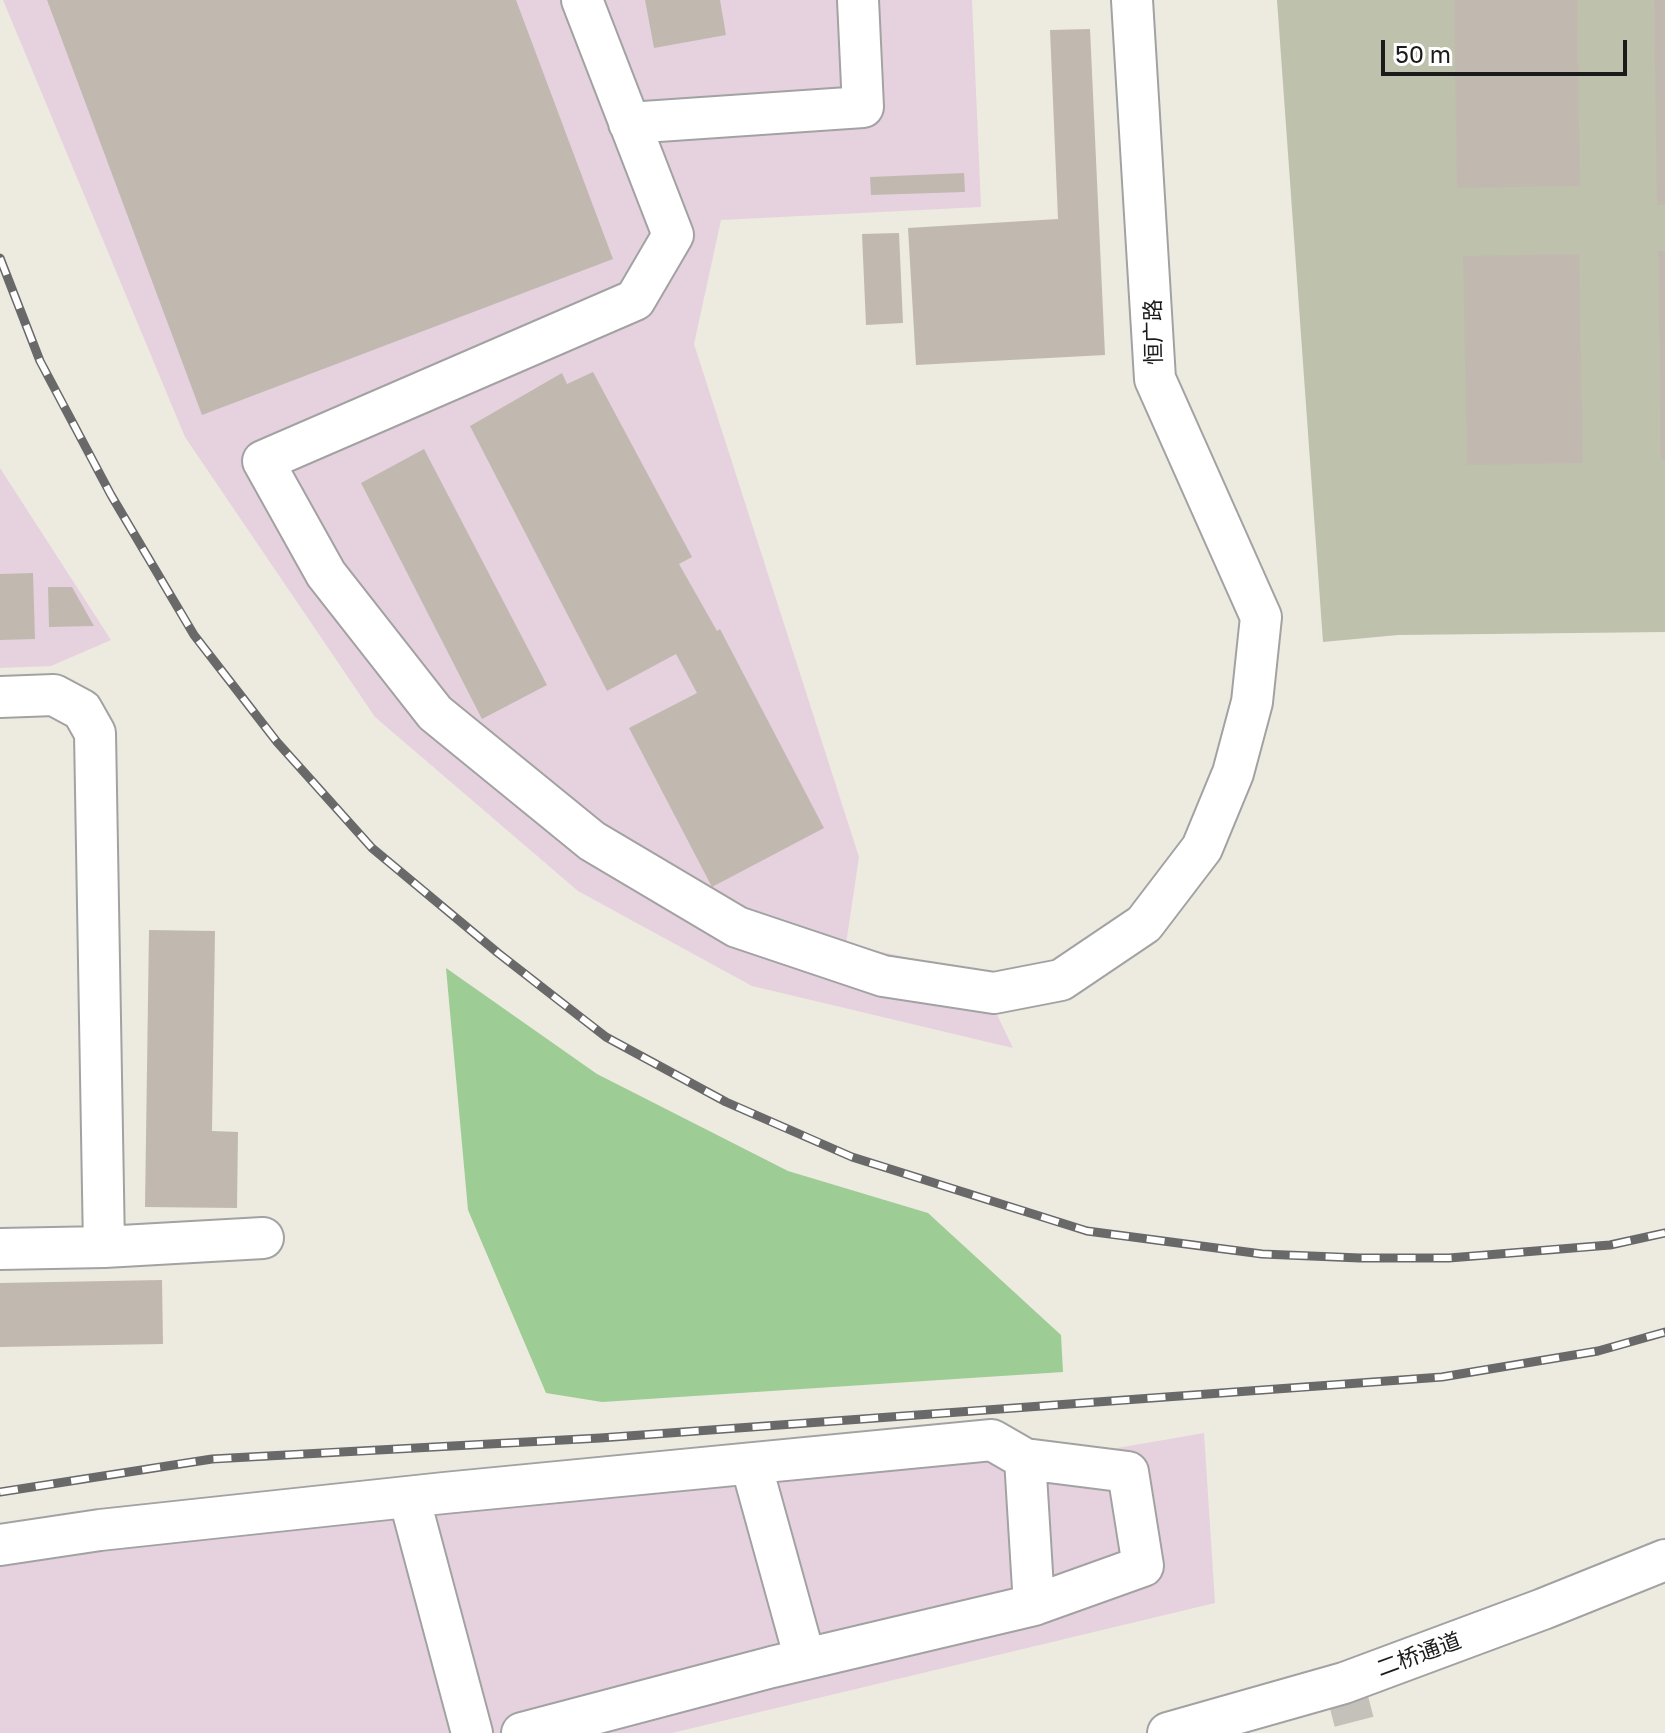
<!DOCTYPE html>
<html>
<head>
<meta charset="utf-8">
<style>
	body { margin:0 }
	#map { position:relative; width:1665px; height:1733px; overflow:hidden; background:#edeae0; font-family:"Golos Text",sans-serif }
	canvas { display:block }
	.scale { position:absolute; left:1381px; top:40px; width:246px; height:36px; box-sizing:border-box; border:4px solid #1b1b1b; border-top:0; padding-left:10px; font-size:24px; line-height:28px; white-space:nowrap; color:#1b1b1b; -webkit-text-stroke:6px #fff; paint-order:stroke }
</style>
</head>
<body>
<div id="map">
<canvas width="1665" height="1733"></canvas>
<div class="scale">50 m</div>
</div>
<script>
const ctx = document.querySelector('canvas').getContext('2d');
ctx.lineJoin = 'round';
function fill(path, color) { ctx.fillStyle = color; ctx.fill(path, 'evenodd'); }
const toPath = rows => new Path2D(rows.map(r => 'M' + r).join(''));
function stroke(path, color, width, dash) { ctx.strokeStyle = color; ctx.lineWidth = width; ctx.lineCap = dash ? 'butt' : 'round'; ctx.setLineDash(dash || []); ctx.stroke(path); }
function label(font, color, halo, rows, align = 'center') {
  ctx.font = font + ' "Golos Text","Noto Sans SC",sans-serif'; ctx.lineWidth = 6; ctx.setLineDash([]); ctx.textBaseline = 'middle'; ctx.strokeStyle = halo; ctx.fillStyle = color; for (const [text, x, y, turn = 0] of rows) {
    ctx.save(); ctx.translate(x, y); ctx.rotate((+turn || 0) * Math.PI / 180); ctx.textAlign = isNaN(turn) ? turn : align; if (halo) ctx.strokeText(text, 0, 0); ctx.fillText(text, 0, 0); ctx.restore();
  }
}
fill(toPath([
	[3,0,972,0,981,207,721,220,694,344,859,857,846,944,977,973,1013,1048,752,986,578,891,375,717,185,437],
	[0,468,111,640,51,666,0,668],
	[1204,1433,1215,1603,672,1733,0,1733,0,1529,217,1496,754,1447,1031,1448,1094,1452]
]), '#e6d2df');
fill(toPath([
	[1277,0,1665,0,1665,632,1398,635,1323,642]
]), '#bec1ac');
fill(toPath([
	[446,968,597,1074,788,1171,928,1213,1061,1335,1063,1372,602,1402,546,1393,468,1210]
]), '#9dcd94');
fill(toPath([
	[47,0,516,0,613,259,202,415],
	[645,0,720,0,726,35,654,48],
	[1454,0,1577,0,1580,186,1457,188],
	[1654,0,1665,0,1665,205,1657,205],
	[1090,29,1105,355,916,365,908,228,1058,219,1050,30],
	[964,173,965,192,871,195,870,177],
	[899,233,903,323,866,325,862,234],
	[1658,251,1665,251,1665,460,1661,460],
	[1579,254,1583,463,1467,465,1463,256],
	[593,372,692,557,679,564,717,631,720,629,824,828,712,887,629,728,697,693,676,654,607,691,470,426,562,373,567,384],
	[424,449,547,685,482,719,361,483],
	[33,573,35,639,0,640,0,574],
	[48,587,72,587,94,626,49,627],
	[149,930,215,931,212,1131,238,1132,237,1208,145,1207],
	[162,1280,163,1344,0,1347,0,1283]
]), '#c1b9b0');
stroke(toPath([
	[1344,1683,1357,1733]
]), '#c3c1b9', 40, [40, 20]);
const minor = toPath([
	[582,0,673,235,635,300,263,461,326,574,435,713,592,841,737,927,883,976,994,993,1061,980,1144,924,1202,848,1233,773,1252,702,1261,617,1155,379,1132,0],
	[629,123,863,107,858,0],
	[0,697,54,695,82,710,95,733,104,1247],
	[0,1249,104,1247,263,1238],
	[1025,1459,1128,1472,1143,1566,1034,1605],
	[751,1464,805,1659],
	[409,1497,472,1733],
	[0,1545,100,1530,444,1493,992,1440,1025,1459,1034,1605,772,1667,522,1733],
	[1168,1733,1344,1683,1543,1609,1665,1560]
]);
stroke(minor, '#a2a2a2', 44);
stroke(minor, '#fff', 40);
const rail = toPath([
	[0,258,40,361,111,495,194,635,277,742,372,848,498,953,606,1037,726,1102,852,1157,1087,1231,1262,1254,1360,1258,1449,1258,1610,1245,1665,1233],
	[0,1492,212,1459,600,1438,1442,1377,1598,1351,1665,1332]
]);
stroke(rail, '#696969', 9);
stroke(rail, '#fff', 6, [18]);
label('22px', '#1b1b1b', '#fff', [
	["恒广路",1154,332,-91],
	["二桥通道",1419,1655,-20]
]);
</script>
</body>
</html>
